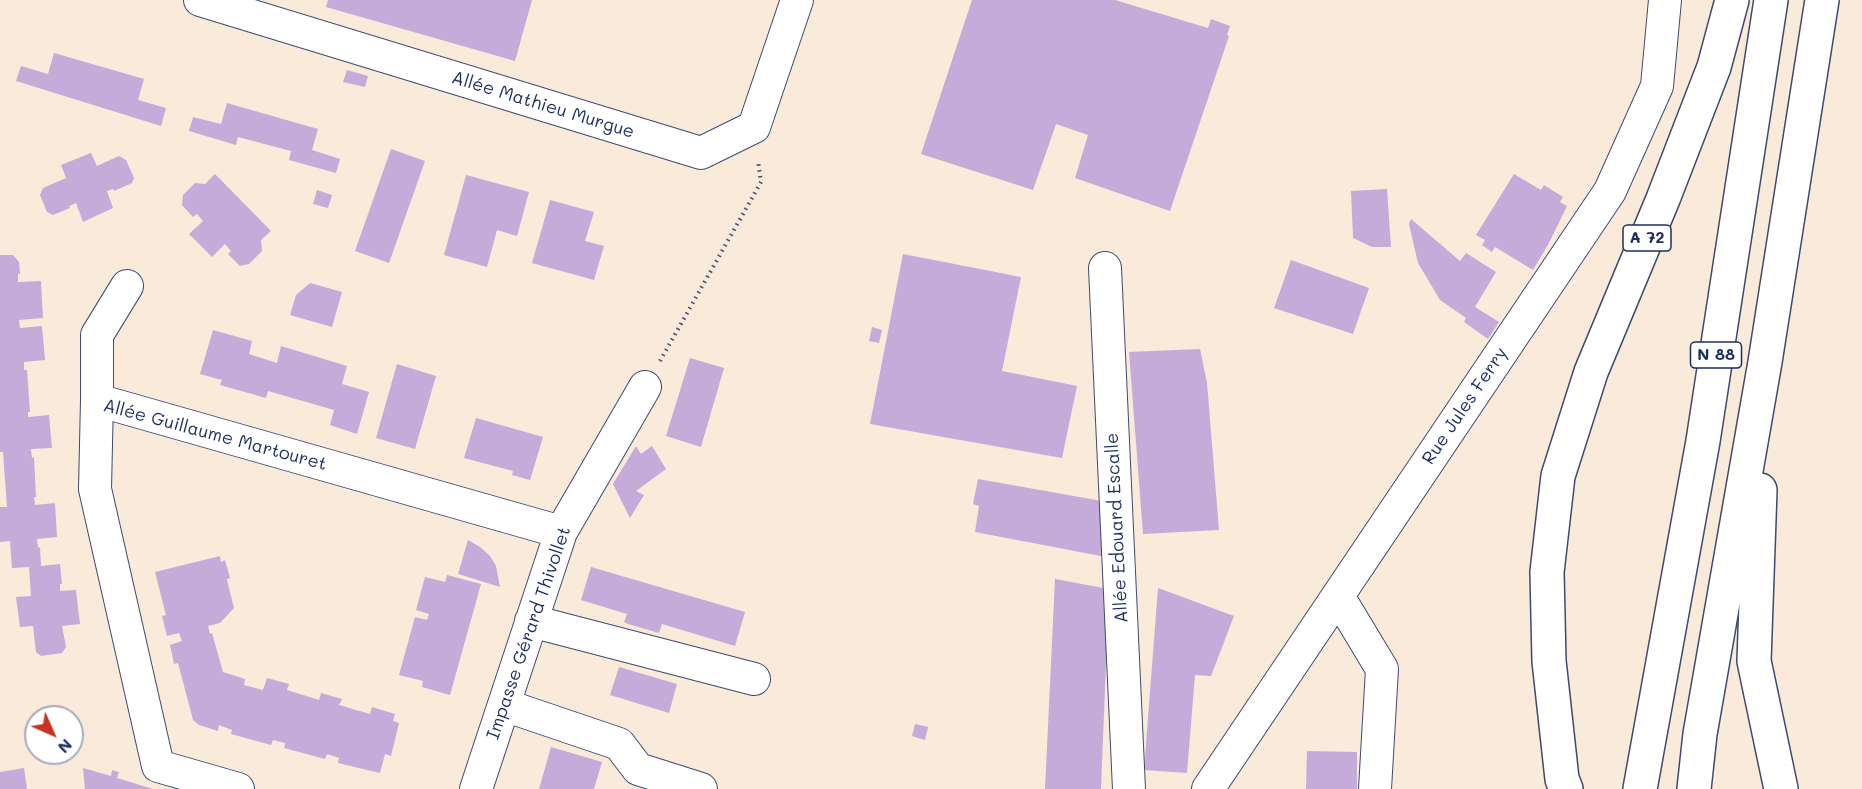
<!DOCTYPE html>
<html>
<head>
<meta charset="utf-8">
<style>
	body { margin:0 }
	#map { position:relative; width:1862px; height:789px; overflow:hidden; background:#f9eada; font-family:Mali,sans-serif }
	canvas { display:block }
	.north { position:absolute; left:24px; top:705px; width:60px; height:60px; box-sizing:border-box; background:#fff; border:2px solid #a4acbf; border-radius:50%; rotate:135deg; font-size:16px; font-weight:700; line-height:24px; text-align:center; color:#1b2f5e }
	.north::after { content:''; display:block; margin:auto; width:21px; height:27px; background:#c8321e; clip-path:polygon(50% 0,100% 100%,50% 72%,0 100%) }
</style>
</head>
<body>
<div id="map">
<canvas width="1862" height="789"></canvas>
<div class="north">N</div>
</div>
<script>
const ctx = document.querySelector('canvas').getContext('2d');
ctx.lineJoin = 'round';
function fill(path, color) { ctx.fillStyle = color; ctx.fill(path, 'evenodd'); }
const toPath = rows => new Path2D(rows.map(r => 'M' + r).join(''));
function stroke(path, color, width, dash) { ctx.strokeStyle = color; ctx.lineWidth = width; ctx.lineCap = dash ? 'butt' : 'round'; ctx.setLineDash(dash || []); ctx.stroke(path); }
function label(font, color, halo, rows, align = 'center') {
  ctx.font = font + ' Mali,sans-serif'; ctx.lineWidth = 6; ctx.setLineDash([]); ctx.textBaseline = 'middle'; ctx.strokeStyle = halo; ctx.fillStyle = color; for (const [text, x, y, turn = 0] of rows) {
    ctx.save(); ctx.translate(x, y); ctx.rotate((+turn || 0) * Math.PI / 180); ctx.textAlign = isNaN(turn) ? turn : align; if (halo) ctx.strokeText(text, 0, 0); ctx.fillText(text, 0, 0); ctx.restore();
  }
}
fill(toPath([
	[328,0,532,0,515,61,326,7],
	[972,0,1115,0,1208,28,1211,19,1230,26,1227,35,1229,36,1170,211,1075,178,1088,135,1056,124,1033,190,921,154],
	[54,53,144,79,138,100,166,108,161,126,16,81,21,66,48,74],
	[347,70,368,76,365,87,343,82],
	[227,103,318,129,312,150,340,159,336,173,289,160,291,151,238,137,236,145,189,131,193,117,221,124],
	[391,149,425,161,389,263,355,251],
	[91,153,97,166,119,156,126,160,134,178,132,183,114,191,113,189,107,191,113,208,83,222,76,203,69,206,70,208,53,215,47,212,40,195,43,188,66,178,61,165],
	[215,174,271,231,261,240,262,251,249,264,240,266,228,254,231,251,225,244,212,257,189,234,203,221,197,214,193,217,182,205,183,195,195,183,205,184],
	[1514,174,1541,190,1544,185,1563,197,1560,202,1567,206,1549,243,1533,270,1495,247,1492,252,1482,245,1485,240,1476,235],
	[466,175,529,192,517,236,497,230,487,267,444,255],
	[1387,189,1391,247,1372,247,1353,238,1351,191],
	[317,190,332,195,328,208,313,204],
	[550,200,594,212,585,241,604,246,594,280,532,263],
	[1411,219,1460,261,1466,253,1496,272,1475,307,1499,322,1488,339,1464,322,1466,318,1440,300,1418,263,1409,224],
	[903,254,1021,277,1002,371,1077,386,1062,458,870,424],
	[0,255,13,255,19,262,20,274,18,274,18,282,41,281,43,318,19,320,20,328,42,326,45,360,24,362,24,370,27,370,30,412,28,412,28,417,49,415,52,448,31,449,32,458,34,457,36,497,34,497,35,505,55,503,57,537,37,539,38,548,40,547,41,566,60,564,62,584,60,584,60,591,76,590,78,608,80,624,62,626,66,647,62,653,41,656,36,652,33,626,20,627,16,597,31,596,29,567,12,568,10,541,0,542,0,507,7,507,3,452,0,452],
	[1291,260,1369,288,1353,334,1274,308],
	[310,283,342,292,332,327,290,315,296,295],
	[872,327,882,330,879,343,869,341],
	[213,330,252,341,249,354,277,363,281,346,347,366,342,384,369,392,357,434,330,425,334,410,268,391,266,398,220,385,222,380,200,374],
	[1200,349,1207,383,1219,530,1143,534,1129,352],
	[690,358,724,368,701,447,666,436],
	[397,364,436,376,415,449,376,438],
	[476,418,543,437,530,480,512,475,513,471,464,458],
	[636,446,641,454,652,446,666,469,636,491,644,495,630,518,613,484],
	[978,479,1102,501,1106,557,975,532,979,506,973,504],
	[468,540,480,547,490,556,496,566,500,587,458,574],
	[220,556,221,562,225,560,230,578,227,579,228,584,234,608,220,623,208,626,210,634,212,633,223,672,245,679,244,685,263,690,267,678,289,684,287,690,319,700,321,693,342,699,339,705,370,714,372,707,395,714,393,721,399,723,391,756,385,754,380,773,338,763,339,758,327,754,325,759,284,748,285,743,273,740,271,745,231,734,232,730,219,725,218,731,199,725,193,720,178,663,174,664,170,645,182,641,179,633,167,636,162,616,166,615,155,572],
	[591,567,745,612,735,646,662,624,659,633,628,624,624,622,627,614,581,600],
	[447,575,481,584,450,695,422,687,423,681,399,675,415,617,427,620,429,614,416,610,425,577,445,582],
	[1055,579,1109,589,1101,789,1045,789],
	[1158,588,1234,616,1211,676,1195,675,1187,773,1144,770],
	[619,667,677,684,669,713,610,695],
	[915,724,928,727,925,740,912,736],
	[551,747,602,762,594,789,539,789],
	[1307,751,1357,752,1357,789,1306,789],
	[24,768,27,789,0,789,0,772],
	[83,768,111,776,112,770,119,772,117,778,153,789,85,789]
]), '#c4abd9');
const minor = toPath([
	[200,0,701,153,754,127,797,0],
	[1105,268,1129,789],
	[97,400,97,335,127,286],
	[1338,596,1382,669,1375,789],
	[531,621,754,679],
	[504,705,619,744,638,769,701,789],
	[238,789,158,766,95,489,97,400,561,532],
	[476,789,561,532,645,387],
	[1208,789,1610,191,1657,86,1665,0]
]);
const highway = toPath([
	[1760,490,1754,661,1781,789],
	[1566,789,1562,779,1549,661,1547,572,1558,476,1591,372,1663,199,1714,67,1732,0],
	[1640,789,1703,441,1771,0],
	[1694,789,1700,734,1765,362,1822,0]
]);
stroke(minor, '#3c4b71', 34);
stroke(highway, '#3c4b71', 36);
stroke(toPath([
	[660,361,761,182,758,161]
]), '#3c4b71', 4, [1.5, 4.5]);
stroke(minor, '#fff', 32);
stroke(highway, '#fff', 33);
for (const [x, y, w] of [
	[1647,238,48],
	[1716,355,51]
]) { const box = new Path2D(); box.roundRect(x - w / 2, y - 13, w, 26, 4.5); ctx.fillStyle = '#fff'; ctx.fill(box); stroke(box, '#1b2f5e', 1.5); }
label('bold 16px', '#1b2f5e', null, [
	["A 72",1647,238],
	["N 88",1716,355]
]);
label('18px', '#1b2f5e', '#fff', [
	["Allée Mathieu Murgue",543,105,17],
	["Rue Jules Ferry",1465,406,-56],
	["Allée Guillaume Martouret",215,435,15],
	["Allée Edouard Escalle",1117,528,-93],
	["Impasse Gérard Thivollet",529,633,-71]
]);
</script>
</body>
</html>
